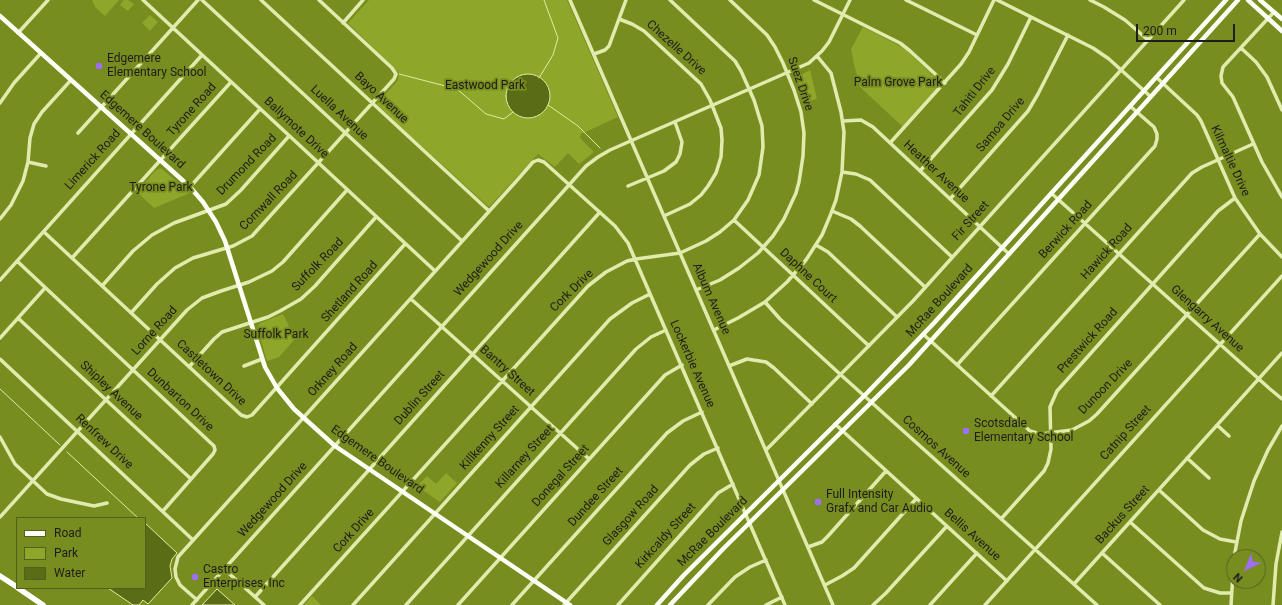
<!DOCTYPE html>
<html>
<head>
<meta charset="utf-8">
<style>
	body { margin:0 }
	#map { position:relative; width:1282px; height:605px; overflow:hidden; background:#778d20; font-family:Roboto,sans-serif }
	canvas { display:block }
	.legend { position:absolute; left:16px; top:517px; width:130px; height:72px; box-sizing:border-box; background:#778d20; border:1px solid #53601f; margin:0; padding:5px 7px; list-style:none; font-size:12px; color:#1d1d1d }
	.legend li { display:flex; align-items:center; gap:8px; height:20px }
	.legend b { width:20px; border:1px solid #53601f }
	.north { position:absolute; left:1226px; top:549px; width:40px; height:40px; box-sizing:border-box; background:#778d20; border:1px solid #53601f; border-radius:50%; rotate:223deg; font-size:11px; font-weight:700; line-height:16px; text-align:center; color:#1d1d1d }
	.north::after { content:''; display:block; margin:auto; width:14px; height:18px; background:#9f6efa; clip-path:polygon(50% 0,100% 100%,50% 72%,0 100%) }
	.scale { position:absolute; left:1136px; top:24px; width:99px; height:18px; box-sizing:border-box; border:2px solid #1d1d1d; border-top:0; padding-left:5px; font-size:12px; line-height:14px; white-space:nowrap; color:#1d1d1d; -webkit-text-stroke:3px #778d20; paint-order:stroke }
</style>
</head>
<body>
<div id="map">
<canvas width="1282" height="605"></canvas>
<ul class="legend">
<li><b style="height:5px;background:#fcfff3"></b>Road</li>
<li><b style="height:11px;background:#8ea629"></b>Park</li>
<li><b style="height:11px;background:#5a6c16"></b>Water</li>
</ul>
<div class="north">N</div>
<div class="scale">200 m</div>
</div>
<script>
const ctx = document.querySelector('canvas').getContext('2d');
ctx.lineJoin = 'round';
function fill(path, color) { ctx.fillStyle = color; ctx.fill(path, 'evenodd'); }
const toPath = rows => new Path2D(rows.map(r => 'M' + r).join(''));
function stroke(path, color, width, dash) { ctx.strokeStyle = color; ctx.lineWidth = width; ctx.lineCap = dash ? 'butt' : 'round'; ctx.setLineDash(dash || []); ctx.stroke(path); }
function label(font, color, halo, rows, align = 'center') {
  ctx.font = font + ' Roboto,sans-serif'; ctx.lineWidth = 3.5; ctx.setLineDash([]); ctx.textBaseline = 'middle'; ctx.strokeStyle = halo; ctx.fillStyle = color; for (const [text, x, y, turn = 0] of rows) {
    ctx.save(); ctx.translate(x, y); ctx.rotate((+turn || 0) * Math.PI / 180); ctx.textAlign = isNaN(turn) ? turn : align; if (halo) ctx.strokeText(text, 0, 0); ctx.fillText(text, 0, 0); ctx.restore();
  }
}
fill(toPath([
	[92,0,119,0,105,16,95,7],
	[124,0,128,0,134,4,128,11,120,5],
	[369,0,567,0,618,117,581,134,580,138,594,152,579,164,568,153,555,167,538,154,489,207,404,130,377,104,398,80,399,73,348,23],
	[150,15,158,22,150,31,142,23],
	[863,27,898,45,906,50,939,81,939,86,903,127,860,87,853,60,851,49],
	[810,70,817,99,805,102,797,77],
	[160,168,162,169,190,193,154,208,137,192,155,171],
	[283,314,295,339,279,357,267,361,257,327,260,323],
	[446,473,457,483,440,502,417,486,427,476,436,484],
	[312,596,321,605,304,605]
]), '#8ea629');
const water = toPath([
	'506 96a22 22 0 1 1 44 0a22 22 0 1 1-44 0Z',
	[145,523,177,553,172,559,170,566,172,578,148,604,143,600,139,605,133,605,108,588,145,588,145,523],
	[217,589,235,605,202,605,217,589]
]);
fill(water, '#5a6c16');
stroke(water, '#e0eda1', 1);
stroke(toPath([
	[399,74,457,89,486,114,504,119,513,112],
	[539,78,553,55,558,38,544,0],
	[548,105,578,126,600,148],
	[0,389,60,445],
	[67,452,138,518]
]), '#e0eda1', 1);
stroke(toPath([
	[143,0,435,271],
	[202,0,462,241],
	[261,0,489,211],
	[570,0,833,605],
	[814,0,900,43,909,50,945,83],
	[906,0,977,35],
	[997,0,1093,48,1109,59,1151,97],
	[1090,0,1104,7,1125,20,1148,40],
	[1274,12,1223,67,1221,76,1222,83,1233,97,1262,162,1282,197],
	[619,19,632,24,644,31,701,84,710,100,721,128,722,140,721,157,716,173,708,186,701,195,690,204,664,216],
	[343,23,363,0],
	[18,33,48,0],
	[1241,48,1256,62,1267,77,1282,110],
	[594,54,605,50,609,46,626,0],
	[1156,77,1197,115,1201,121,1235,198,1260,234,1282,257],
	[0,103,14,83,41,53],
	[843,121,861,120,873,127,1009,254],
	[78,133,198,0],
	[890,143,961,64,969,52,994,0],
	[28,162,46,166],
	[920,171,992,90,1008,64,1031,17],
	[842,172,856,174,870,180,952,257],
	[628,186,664,171,676,162,680,154,682,142,675,122],
	[190,187,260,109],
	[1051,193,1270,389,1282,399],
	[950,199,1028,111,1038,94,1068,35],
	[832,211,851,219,860,226,925,287],
	[0,219,11,205,23,181,28,162,30,138,34,124,42,112,71,80],
	[734,220,869,346],
	[44,232,241,415,247,417,252,415,405,244],
	[816,245,828,252,897,317],
	[72,258,231,82],
	[17,261,214,446,215,450,213,454,163,511],
	[0,280,202,55],
	[102,286,133,251,152,235,174,223,226,204,241,190,289,136],
	[696,290,720,280,739,268,758,253,773,236,784,219,796,193,799,182,803,156,804,133,801,112,794,90,783,63,775,47,767,35,730,0],
	[411,299,589,459],
	[765,302,780,319,841,375,1097,605],
	[131,313,157,284,175,268,193,258,233,246,252,236,394,79,396,74,392,68,319,0],
	[18,318,191,479],
	[714,330,738,318,765,302,787,282,806,260,822,235,830,216,836,200,842,172,844,132,841,112,831,73,817,56],
	[923,334,1030,431,1041,434,1072,430,1089,421,1097,414,1260,234],
	[0,338,45,288],
	[0,359,193,540],
	[957,365,1155,146,1157,139,1157,134,1154,127,1130,106],
	[244,366,262,359],
	[729,366,747,359,766,362,774,368,812,404],
	[189,367,214,339,222,332,268,317,280,311,301,299,315,286,376,217],
	[991,396,1192,173,1202,167,1253,144],
	[835,424,1007,581],
	[1217,425,1229,436],
	[0,437,15,464,47,494,61,499,94,506,107,503],
	[766,450,913,301,1184,0],
	[1187,458,1209,478],
	[1159,490,1203,530,1220,539,1236,542],
	[0,517,187,310,202,298,221,291,249,282,272,271,283,262,347,190],
	[1001,519,1044,471,1048,463,1051,449,1050,407,1057,391,1218,211,1235,198],
	[1130,522,1204,588,1220,593,1231,593],
	[808,547,822,542,828,536,886,471],
	[1102,553,1160,605],
	[1234,557,1241,521,1254,481,1268,450,1282,426],
	[224,569,264,605],
	[1074,584,1282,353],
	[825,585,842,576,854,568,916,499],
	[255,597,600,212],
	[197,600,180,585,176,577,175,569,178,557,520,177,533,162,538,160,544,162,615,226,628,243,785,605],
	[192,605,586,166,598,157,610,150,809,63,822,51,829,42,850,0],
	[300,605,588,286,606,272,627,261,636,259,680,253,706,241,720,232,734,220,748,200,759,175,763,147,762,126,754,100,741,71,735,61,670,0],
	[353,605,610,319,632,303,650,294],
	[406,605,636,349,651,337,666,330],
	[458,605,665,375,682,365],
	[512,605,667,433,683,421,702,412],
	[564,605,690,465,704,454,718,448],
	[618,605,718,493,733,484],
	[708,605,735,577,750,567,766,560],
	[766,605,782,597],
	[873,605,886,593,947,526],
	[930,605,977,553],
	[985,605,1282,276],
	[1231,605,1234,557],
	[1273,605,1276,564,1282,532]
]), '#e0ecae', 3.5);
stroke(toPath([
	[1248,0,1282,31],
	[1260,0,1282,19],
	[0,16,190,187,203,202,216,222,225,241,265,367,277,388,294,409,335,446,570,605],
	[657,605,683,576,867,393,934,323,1226,0],
	[670,605,723,549,909,365,1238,0]
]), '#fcfff3', 4.5);
stroke(toPath([
	[0,576,17,587],
	[18,588,43,605]
]), '#fff', 5.5);
for (const [x, y, r, color] of [
	[99,66,4,"#9f6efa"],
	[966,431,4,"#9f6efa"],
	[818,502,4,"#9f6efa"],
	[195,577,4,"#9f6efa"]
]) { const dot = new Path2D(); dot.arc(x, y, r, 0, 2 * Math.PI); ctx.fillStyle = color; ctx.fill(dot); stroke(dot, '#778d20', 1.5); }
label('12px', '#1d1d1d', '#778d20', [
	["Chezelle Drive",676,48,42],
	["Suez Drive",800,84,71],
	["Tahiti Drive",975,92,-52],
	["Bayo Avenue",381,98,43],
	["Tyrone Road",192,110,-48],
	["Luella Avenue",339,113,43],
	["Samoa Drive",1001,125,-50],
	["Ballymote Drive",296,128,43],
	["Edgemere Boulevard",142,130,42],
	["Limerick Road",93,160,-48],
	["Kilmaltie Drive",1230,161,65],
	["Drumond Road",247,165,-46],
	["Heather Avenue",936,172,43],
	["Cornwall Road",269,201,-46],
	["Fir Street",971,221,-48],
	["Berwick Road",1066,230,-48],
	["Hawick Road",1107,252,-48],
	["Wedgewood Drive",489,259,-48],
	["Suffolk Road",318,265,-46],
	["Daphne Court",808,276,43],
	["Cork Drive",572,291,-44],
	["Shetland Road",350,292,-48],
	["Album Avenue",711,299,66],
	["McRae Boulevard",940,301,-48],
	["Glengarry Avenue",1207,319,42],
	["Lorne Road",155,331,-48],
	["Prestwick Road",1088,341,-48],
	["Lockerbie Avenue",692,364,66],
	["Orkney Road",333,370,-48],
	["Bantry Street",507,371,42],
	["Castletown Drive",211,373,43],
	["Dunoon Drive",1106,387,-46],
	["Shipley Avenue",111,391,43],
	["Dublin Street",420,398,-48],
	["Dunbarton Drive",180,400,43],
	["Catnip Street",1126,433,-48],
	["Killkenny Street",490,438,-48],
	["Renfrew Drive",104,442,43],
	["Cosmos Avenue",936,447,42],
	["Killarney Street",525,457,-48],
	["Edgemere Boulevard",377,460,35],
	["Donegal Street",561,476,-48],
	["Dundee Street",596,497,-48],
	["Wedgewood Drive",273,500,-48],
	["Backus Street",1123,515,-48],
	["Glasgow Road",631,516,-48],
	["Cork Drive",354,531,-48],
	["McRae Boulevard",713,532,-45],
	["Bellis Avenue",972,535,42],
	["Kirkcaldy Street",666,536,-48]
]);
label('12px', '#1d1d1d', '#778d20', [
	["Edgemere",107,59],
	["Elementary School",107,73],
	["Scotsdale",974,424],
	["Elementary School",974,438],
	["Full Intensity",826,495],
	["Grafx and Car Audio",826,509],
	["Castro",203,570],
	["Enterprises, Inc",203,584]
], 'left');
label('12px', '#1c1d1b', '#778d20', [
	["Palm Grove Park",898,83],
	["Eastwood Park",485,86],
	["Tyrone Park",161,188],
	["Suffolk Park",276,335]
]);
</script>
</body>
</html>
